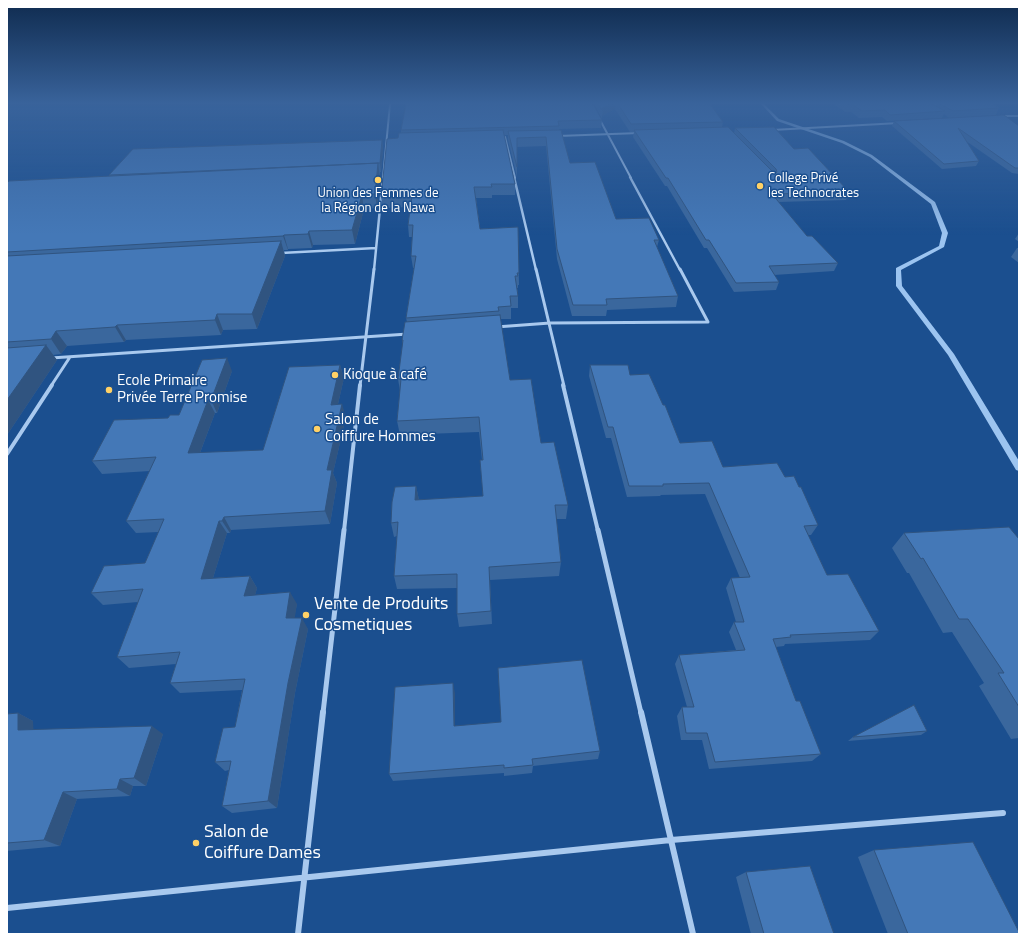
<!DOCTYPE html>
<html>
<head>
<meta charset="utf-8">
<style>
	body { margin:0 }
	#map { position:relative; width:1026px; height:941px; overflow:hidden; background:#1b4f8f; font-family:"Titillium Web",sans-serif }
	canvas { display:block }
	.frame { position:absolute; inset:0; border:8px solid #fff; pointer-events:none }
</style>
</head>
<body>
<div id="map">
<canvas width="1026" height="941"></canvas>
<div class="frame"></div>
</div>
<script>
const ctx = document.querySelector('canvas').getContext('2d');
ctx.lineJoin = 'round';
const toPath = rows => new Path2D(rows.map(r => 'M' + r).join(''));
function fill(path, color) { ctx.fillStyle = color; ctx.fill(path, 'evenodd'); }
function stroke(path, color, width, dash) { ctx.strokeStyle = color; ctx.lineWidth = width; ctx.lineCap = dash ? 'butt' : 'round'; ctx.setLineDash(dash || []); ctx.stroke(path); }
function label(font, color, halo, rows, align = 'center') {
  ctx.font = font + ' "Titillium Web",sans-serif'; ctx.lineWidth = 3; ctx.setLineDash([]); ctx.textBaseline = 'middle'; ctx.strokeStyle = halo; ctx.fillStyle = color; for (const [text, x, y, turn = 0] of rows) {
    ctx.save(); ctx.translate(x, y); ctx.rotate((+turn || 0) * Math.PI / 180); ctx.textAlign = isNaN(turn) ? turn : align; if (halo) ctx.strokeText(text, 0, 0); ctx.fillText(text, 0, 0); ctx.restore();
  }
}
fill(toPath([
	[761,104,764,104,779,119,844,141,872,155,935,202,948,233,944,247,901,270,902,286,954,354,1019,461,1019,471,1016,470,948,355,896,286,896,268,939,246,942,233,931,204,870,157,842,143,777,121,761,104]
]), '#9cc4f0');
stroke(toPath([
	[1001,116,1019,116],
	[599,118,631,178],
	[772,130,899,123],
	[558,136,639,133],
	[505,137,515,178],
	[383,178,390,104]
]), '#a9c9ee', 2);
stroke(toPath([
	[514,177,536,270],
	[630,177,680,270],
	[281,253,376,248],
	[374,270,383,177]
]), '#a9c9ee', 2.5);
stroke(toPath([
	[536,269,564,386],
	[496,327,550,323,708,322,680,269],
	[51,358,408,334],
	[51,386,70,357],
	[360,386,374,269]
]), '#a9c9ee', 3);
stroke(toPath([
	[563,385,598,531],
	[7,454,52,385],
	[344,531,360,385]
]), '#a9c9ee', 4);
stroke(toPath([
	[598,530,641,713],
	[323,713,344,530]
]), '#a9c9ee', 5);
stroke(toPath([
	[641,712,693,934],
	[7,908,671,840,1003,813],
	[298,934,323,712]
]), '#a9c9ee', 6);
fill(toPath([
	[406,104,602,120,601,128,559,129,570,163,616,219,659,240,657,247,678,296,676,307,607,310,606,316,572,316,557,259,546,146,517,147,517,177,508,140,508,135,504,135,515,184,515,195,492,195,492,198,476,198,480,229,518,227,519,285,518,285,518,288,517,288,518,296,518,308,511,308,511,319,500,319,510,380,541,443,568,505,566,519,556,519,561,562,559,576,490,580,492,624,459,627,457,614,457,588,397,589,394,576,397,536,394,537,391,523,416,486,419,500,483,496,480,460,482,460,479,432,400,435,397,421,400,391,398,379,403,346,402,340,407,322,406,318,414,268,413,268,411,256,412,237,409,237,408,225,410,207,383,208,381,197,398,138,401,133,401,130],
	[594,104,710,104,723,122,722,127,734,133,735,128,794,149,849,192,846,200,778,202,807,236,838,263,834,271,774,275,779,282,776,290,734,292,707,248,704,248,667,186,665,186,633,137,634,132,630,132,615,109,602,116,602,119],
	[834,104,993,104,999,108,996,115,949,118,944,114,942,118,887,121,882,117,859,118,851,112,845,112],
	[894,121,1019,126,1019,174,1012,173,966,141,979,161,976,166,942,169,892,126],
	[382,140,383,149,381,172,380,172,380,177,377,208,364,209,355,244,313,245,312,248,288,249,288,250,284,250,285,256,257,329,223,330,221,335,126,340,124,342,67,346,61,354,53,355,57,360,7,435,7,183,109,176,109,175],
	[1019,233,1019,242,1015,239],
	[1017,248,1019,248,1019,263,1011,257],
	[340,365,344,378,338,404,346,417,333,473,337,483,330,524,231,530,230,533,227,533,213,578,250,576,257,588,255,595,297,604,294,618,308,629,295,693,277,808,232,813,222,806,229,770,225,771,215,762,235,727,242,690,180,693,170,683,176,664,129,668,117,657,138,602,103,605,91,593,145,563,159,532,136,533,126,521,150,471,102,474,92,461,168,418,179,415,232,371,217,413,215,413,200,453,263,450],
	[590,365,630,375,680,443,723,467,785,477,818,525,811,535,808,535,827,575,879,631,870,640,785,644,784,646,776,647,796,701,821,754,812,761,709,769,702,740,681,740,677,716,682,707,687,707,675,664,679,655,736,650,729,632,734,622,736,622,726,588,731,578,740,578,705,494,661,495,660,496,627,497,611,438,606,438,589,376],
	[904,533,1019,539,1019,738,1011,739,979,686,984,683,952,632,943,633,909,573,907,573,892,548],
	[455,693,455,726,600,751,598,759,533,766,532,773,504,776,504,773,393,781,389,774],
	[18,713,33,721,33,730,163,734,146,786,133,786,130,796,77,799,60,846,7,851,7,714],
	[927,731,921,735,848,741,853,737],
	[874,850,1019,934,888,934,858,857],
	[746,872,834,934,751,934,736,877]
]), '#3a679d');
fill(toPath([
	[611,104,616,104,615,109,602,116,603,111,602,108],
	[382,140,383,149,381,172,380,163],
	[378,163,380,177,377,208,375,194],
	[362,195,364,209,355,244,352,230],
	[309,231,313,245,312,248,308,234],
	[284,235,288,249,288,250,283,236],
	[281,241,285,256,257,329,252,314],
	[217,314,223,330,221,335,215,320],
	[117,325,126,340,124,342,115,327],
	[56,331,67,346,61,354,51,339],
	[46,345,57,360,7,435,7,400],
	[227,358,232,371,217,413,211,400],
	[340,365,344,378,335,417,331,405],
	[208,400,215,413,195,466,188,453],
	[342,404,346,417,333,473,337,483,330,524,325,511,327,470],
	[416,486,419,500,415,500],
	[224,517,231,530,230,533,222,521],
	[219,521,227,533,209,591,201,579],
	[250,576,257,588,252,607,244,596],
	[290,592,297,604,293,629,286,618],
	[302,618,308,629,295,693,277,808,268,801,288,683],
	[453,683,455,693,455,735,454,726],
	[18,713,33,721,34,739,18,730],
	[152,726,163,734,146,786,134,778],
	[120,779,133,786,130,796,117,789],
	[63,792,77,799,60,846,44,840]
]), '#305480');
const building = toPath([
	[406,104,593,104,602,120,558,121,559,126,401,130,406,104],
	[598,104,611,104,602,108,603,111,598,104],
	[618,104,710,104,723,122,631,124,618,104],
	[845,104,932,104,945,111,890,115,885,110,862,111,853,105,847,105,845,104],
	[940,104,993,104,999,108,953,111,940,104],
	[1004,115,1019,126,1019,168,1015,168,958,128,979,161,944,164,894,121,1004,115],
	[728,127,775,174,777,172,776,169,735,128,774,127,794,149,808,148,849,192,772,194,807,236,812,236,838,263,769,266,779,282,736,283,709,240,706,240,668,178,666,178,634,130,728,127],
	[503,130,515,184,491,184,492,187,474,187,480,229,518,227,519,273,517,273,518,276,515,276,518,296,510,296,511,306,498,307,499,311,406,318,416,256,411,256,413,225,408,225,412,196,381,197,387,139,398,138,399,133,503,130],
	[561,130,570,163,595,162,616,219,649,218,659,240,654,240,678,296,606,299,607,305,573,305,557,249,546,137,517,138,517,167,508,131,561,130],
	[382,140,380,163,109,175,133,149,382,140],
	[378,163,375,194,362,195,352,230,309,231,308,234,284,235,283,236,7,252,7,183,9,181,378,163],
	[281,241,252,314,217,314,215,320,117,325,115,327,56,331,51,339,7,342,7,256,281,241],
	[500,315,510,380,531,379,541,443,554,442,568,505,555,505,561,562,489,567,491,611,457,614,457,574,394,576,398,522,391,523,392,502,395,487,416,486,415,500,483,496,480,460,483,460,479,417,397,421,401,379,398,379,403,340,402,340,405,322,500,315],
	[46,345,7,400,7,348,46,345],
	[227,358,211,400,208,400,188,453,263,450,289,367,340,365,331,405,342,404,327,470,332,470,325,511,224,517,222,521,219,521,201,579,250,576,244,596,290,592,286,618,302,618,288,683,268,801,222,806,231,761,215,762,223,728,235,727,245,679,170,683,180,652,117,657,143,589,91,593,104,566,145,563,164,519,126,521,156,457,92,461,114,420,168,418,170,415,179,415,202,360,227,358],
	[590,365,628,365,630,375,649,374,663,405,665,405,680,443,712,441,723,467,777,463,785,477,794,476,799,487,801,487,818,525,804,526,827,575,848,574,879,631,790,635,791,637,773,639,796,701,800,701,821,754,715,762,707,733,686,733,682,707,694,707,679,655,745,650,734,622,744,622,731,578,750,577,709,483,663,484,663,486,629,486,613,427,608,427,590,365],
	[1009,527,1019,539,1019,707,998,673,1004,673,968,619,959,619,923,558,921,559,904,533,1009,527],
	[582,660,600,751,532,759,533,765,504,768,504,765,389,774,395,687,453,683,454,726,501,722,498,668,582,660],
	[914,705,927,731,853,737,914,705],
	[18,713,18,730,152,726,134,778,120,779,117,789,63,792,44,840,7,843,7,714,18,713],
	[973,842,1019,932,1019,934,908,934,874,850,973,842],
	[810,866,834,934,764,934,746,872,810,866]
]);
fill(building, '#4478b7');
stroke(building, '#305480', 1);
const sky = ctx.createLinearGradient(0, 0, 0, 235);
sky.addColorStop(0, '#0f2b4f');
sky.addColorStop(0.44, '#39639b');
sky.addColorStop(1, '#39639b00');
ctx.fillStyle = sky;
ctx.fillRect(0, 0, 1026, 235);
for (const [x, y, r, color] of [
	[378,180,4,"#ffd166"],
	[760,186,4,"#ffd166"],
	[335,375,4,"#ffd166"],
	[109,390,4,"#ffd166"],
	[317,429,4,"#ffd166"],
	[306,615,4,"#ffd166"],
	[196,843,4,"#ffd166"]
]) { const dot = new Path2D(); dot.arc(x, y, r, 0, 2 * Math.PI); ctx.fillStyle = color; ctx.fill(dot); stroke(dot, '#1b4f8f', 1.5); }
label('13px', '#fff', '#1b4f8f', [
	["College Privé",768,179],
	["les Technocrates",768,194],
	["Union des Femmes de",378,194,"center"],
	["la Région de la Nawa",378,209,"center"]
], 'left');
label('15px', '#fff', '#1b4f8f', [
	["Kioque à café",343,375],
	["Ecole Primaire",117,381],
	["Privée Terre Promise",117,398],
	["Salon de",325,420],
	["Coiffure Hommes",325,437]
], 'left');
label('18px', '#fff', '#1b4f8f', [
	["Vente de Produits",314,605],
	["Cosmetiques",314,626],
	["Salon de",204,833],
	["Coiffure Dames",204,854]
], 'left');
</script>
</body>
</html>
